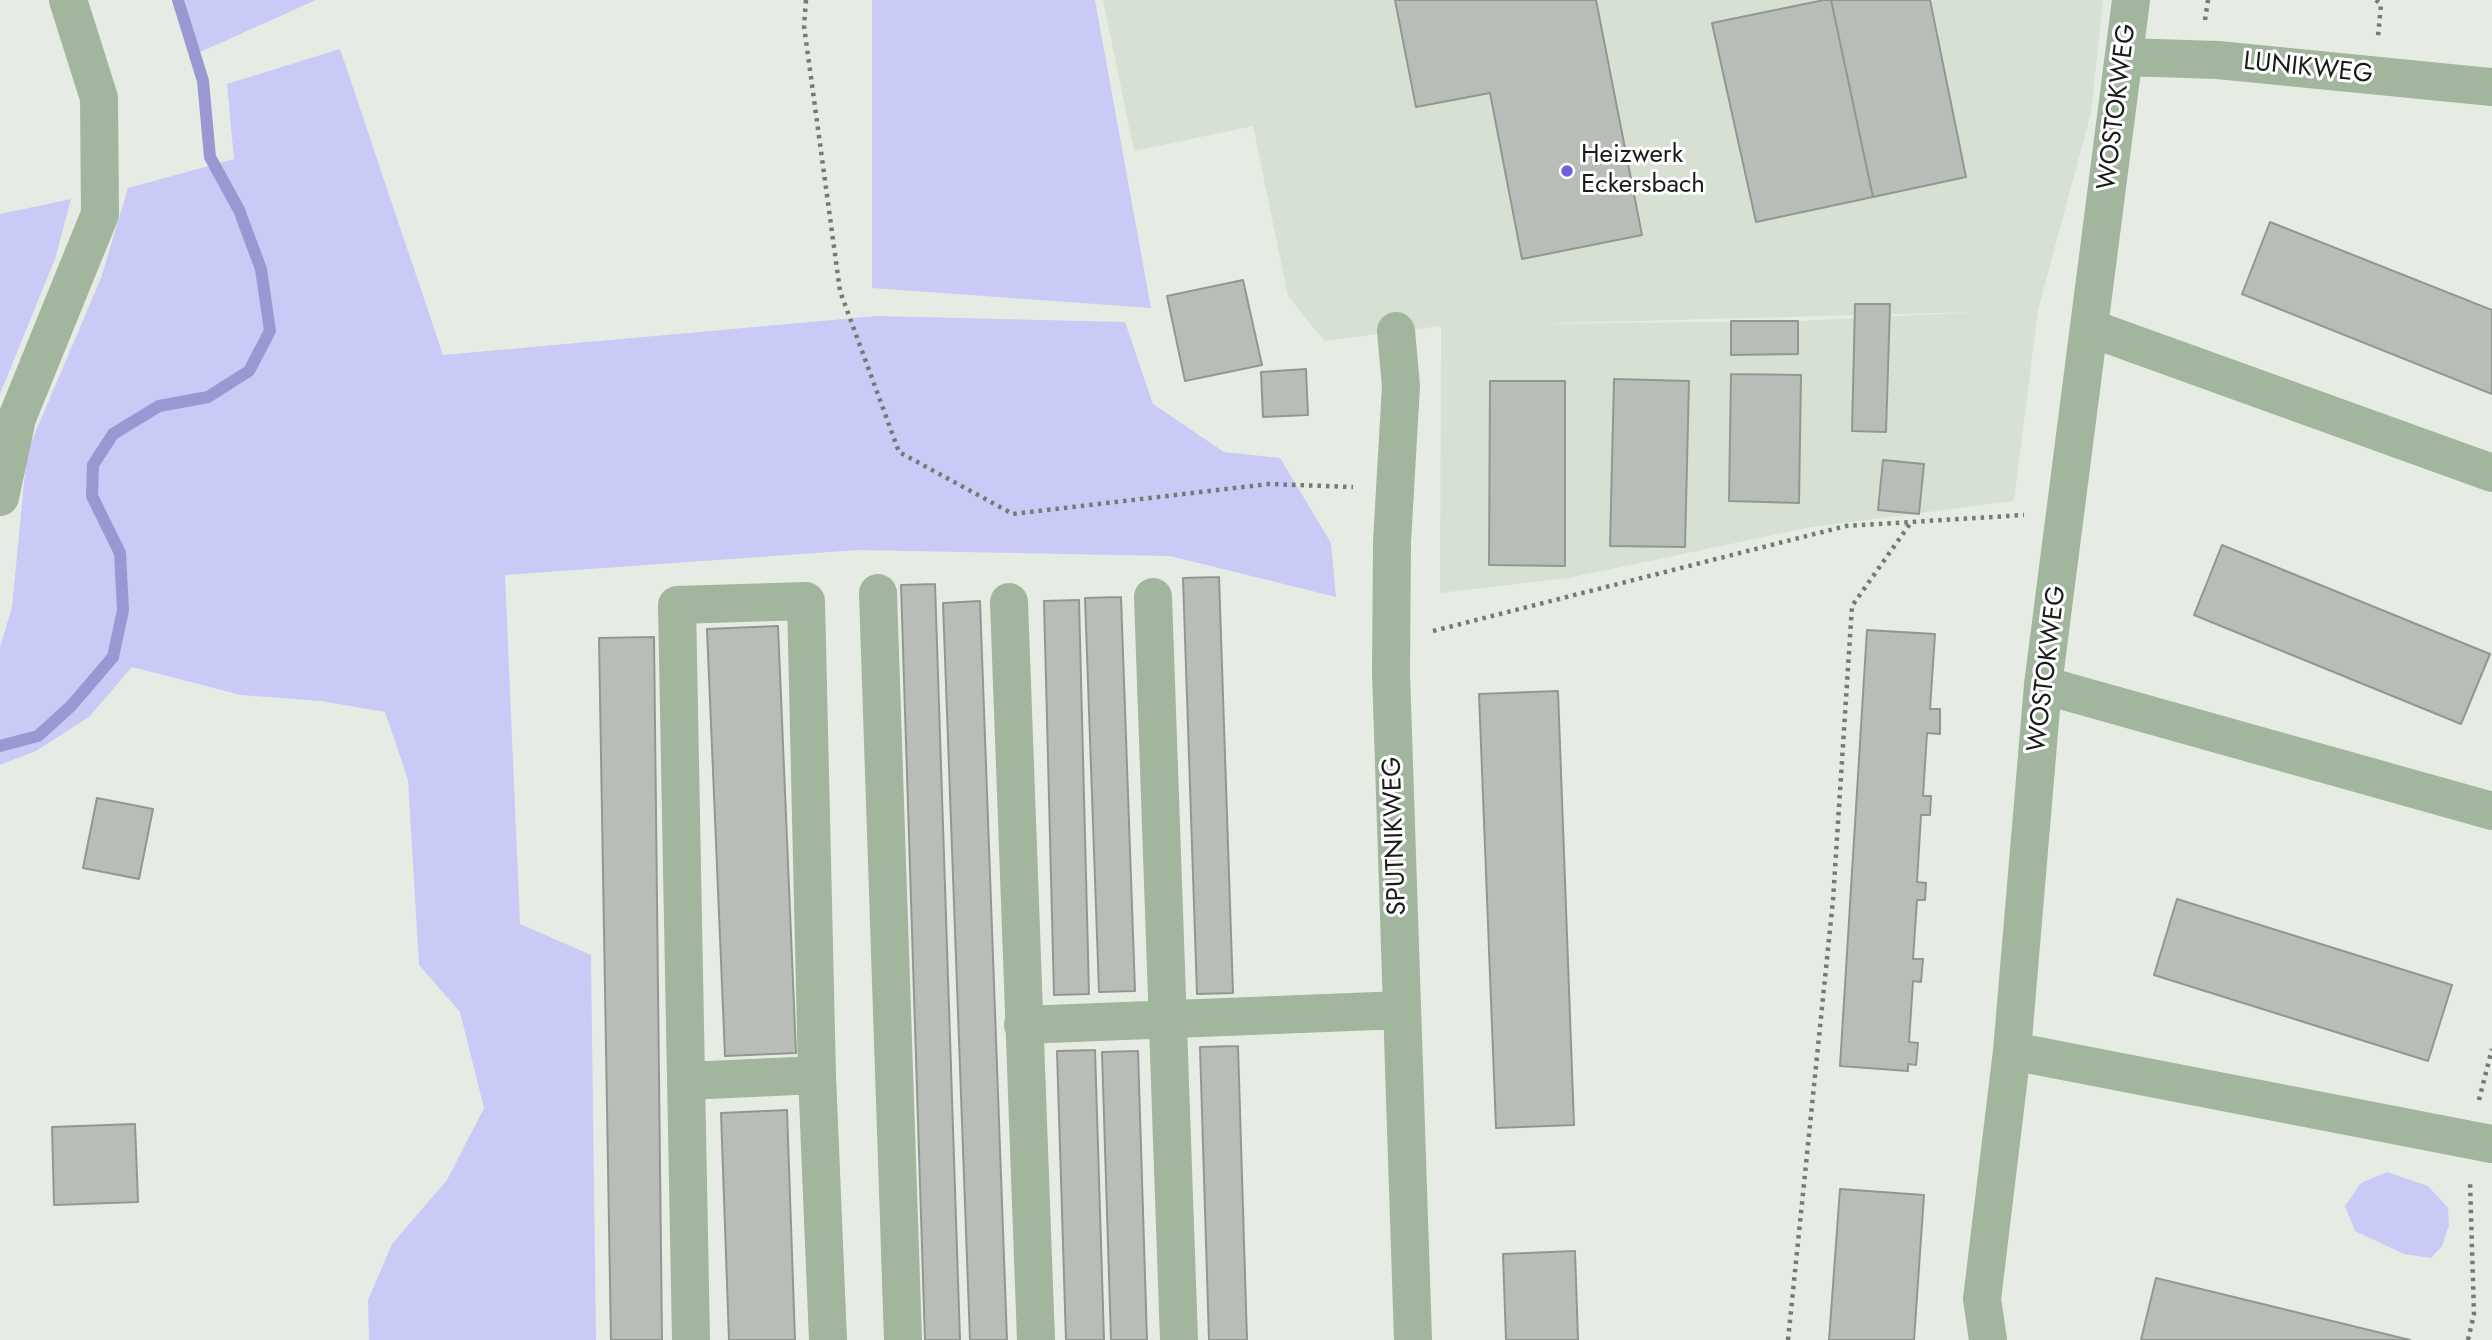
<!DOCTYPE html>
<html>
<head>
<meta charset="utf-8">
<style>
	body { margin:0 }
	canvas { display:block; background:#e6ece4 }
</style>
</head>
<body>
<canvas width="2492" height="1340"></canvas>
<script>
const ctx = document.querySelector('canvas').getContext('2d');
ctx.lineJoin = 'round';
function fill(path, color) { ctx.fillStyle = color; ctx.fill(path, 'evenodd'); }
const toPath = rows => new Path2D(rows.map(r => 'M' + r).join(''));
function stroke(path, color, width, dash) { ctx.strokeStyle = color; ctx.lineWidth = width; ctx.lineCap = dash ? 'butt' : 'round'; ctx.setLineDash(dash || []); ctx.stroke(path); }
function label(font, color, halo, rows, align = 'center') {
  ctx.font = font + ' Jost,sans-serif'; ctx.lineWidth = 6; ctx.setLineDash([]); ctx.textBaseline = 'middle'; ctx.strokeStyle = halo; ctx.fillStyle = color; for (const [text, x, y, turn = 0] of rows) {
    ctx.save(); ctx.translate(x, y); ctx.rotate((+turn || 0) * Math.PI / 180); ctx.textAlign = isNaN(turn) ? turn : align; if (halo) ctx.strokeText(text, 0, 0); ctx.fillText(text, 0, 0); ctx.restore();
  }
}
fill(toPath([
	[1103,0,2103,0,2091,113,2038,310,2014,501,1812,527,1568,578,1440,593,1441,326,1324,341,1288,296,1253,126,1134,151],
	[1977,312,1798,321,1523,324]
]), '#d6e1d4');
fill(toPath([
	[185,0,316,0,198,53],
	[872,0,1095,0,1151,308,872,288],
	[340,49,443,355,877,316,1125,322,1153,404,1224,452,1280,458,1331,543,1336,597,1170,556,858,550,505,575,520,924,591,955,596,1340,369,1340,368,1300,392,1244,447,1180,484,1108,460,1012,419,965,408,780,385,712,321,701,241,695,132,667,89,717,36,751,0,765,0,647,12,607,27,452,101,278,128,188,234,159,227,84],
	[71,199,55,259,0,394,0,214],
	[2387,1172,2428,1186,2448,1208,2449,1225,2442,1246,2431,1258,2404,1254,2355,1231,2345,1206,2361,1183]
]), '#cacaf7');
stroke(toPath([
	[0,746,38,736,71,706,113,657,123,610,120,553,92,496,93,465,113,434,159,406,208,397,249,371,270,331,261,269,239,210,210,157,203,81,178,0]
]), '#9998d3', 12);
const building = toPath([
	[1395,0,1596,0,1642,235,1522,259,1490,93,1416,107,1395,0],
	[1824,0,1831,0,1873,197,1756,222,1712,23,1824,0],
	[1831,0,1930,0,1966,177,1873,197,1831,0],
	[2270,222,2492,310,2492,394,2242,294,2270,222],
	[1243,280,1262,365,1185,381,1167,296,1243,280],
	[1855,304,1890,304,1886,432,1852,431,1855,304],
	[1731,321,1798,321,1798,354,1731,355,1731,321],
	[1306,369,1308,415,1263,417,1261,372,1306,369],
	[1731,374,1801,375,1799,503,1729,501,1731,374],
	[1614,379,1689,381,1685,547,1610,546,1614,379],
	[1490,381,1565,381,1565,566,1489,565,1490,381],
	[1883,460,1924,464,1919,514,1878,510,1883,460],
	[2222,545,2490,654,2461,724,2194,615,2222,545],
	[1219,577,1233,993,1197,994,1183,578,1219,577],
	[935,584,960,1340,925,1340,901,585,935,584],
	[1121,597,1135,991,1099,992,1085,598,1121,597],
	[1079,600,1089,994,1054,995,1044,601,1079,600],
	[980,601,1007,1340,970,1340,943,603,980,601],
	[778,626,796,1053,725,1056,707,629,778,626],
	[1867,630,1935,634,1930,709,1940,709,1940,734,1927,733,1923,796,1931,796,1930,815,1921,815,1917,882,1926,883,1925,900,1917,900,1913,959,1923,959,1921,982,1913,981,1909,1042,1918,1043,1916,1065,1908,1064,1908,1071,1840,1066,1867,630],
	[654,637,662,1340,611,1340,599,638,654,637],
	[1558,691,1574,1125,1496,1128,1479,694,1558,691],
	[97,798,153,809,139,879,83,868,97,798],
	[2177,899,2452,985,2428,1061,2154,975,2177,899],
	[1238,1046,1247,1340,1209,1340,1200,1047,1238,1046],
	[1095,1050,1104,1340,1066,1340,1057,1051,1095,1050],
	[1138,1051,1147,1340,1111,1340,1102,1052,1138,1051],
	[787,1110,795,1340,729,1340,721,1113,787,1110],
	[135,1124,138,1202,54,1205,52,1127,135,1124],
	[1840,1189,1924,1195,1914,1340,1829,1340,1840,1189],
	[1575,1251,1578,1340,1506,1340,1503,1254,1575,1251],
	[2156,1278,2410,1340,2141,1340,2156,1278]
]);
fill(building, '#b8beb7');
stroke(building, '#929891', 2);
stroke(toPath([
	[806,0,804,26,840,291,899,452,1013,514,1269,484,1353,487],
	[2376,0,2381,5,2378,36],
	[2205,20,2208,0],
	[1433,631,1846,526,2024,515],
	[2479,1100,2492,1049],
	[1788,1340,1833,900,1852,606,1912,521],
	[2468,1340,2474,1314,2470,1181]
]), '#767a75', 4.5, [3.5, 5]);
stroke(toPath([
	[2124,57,2218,60,2492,87],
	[2090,328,2492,473],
	[1396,331,1401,386,1392,542,1391,673,1413,1340],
	[0,497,17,418,100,214,99,98,68,0],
	[878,593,903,1340],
	[1153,597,1179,1340],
	[1009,602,1036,1340],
	[2043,685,2492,811],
	[1023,1025,1402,1010],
	[2012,1051,2492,1144],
	[686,1081,817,1075],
	[691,1340,677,605,806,601,817,1075,828,1340],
	[1988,1340,1982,1299,2012,1051,2043,685,2131,0]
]), '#a2b59d', 38);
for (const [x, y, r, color] of [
	[1567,171,7,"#7162dc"]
]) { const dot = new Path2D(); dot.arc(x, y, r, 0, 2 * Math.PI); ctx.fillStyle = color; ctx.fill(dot); stroke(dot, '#fff', 2.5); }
label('26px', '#191c19', '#fff', [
	["LUNIKWEG",2308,69,6],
	["WOSTOKWEG",2118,107,-83],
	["WOSTOKWEG",2048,669,-83],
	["SPUTNIKWEG",1396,836,-92]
]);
label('26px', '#191c19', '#fff', [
	["Heizwerk",1581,156],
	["Eckersbach",1581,186]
], 'left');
</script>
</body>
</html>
